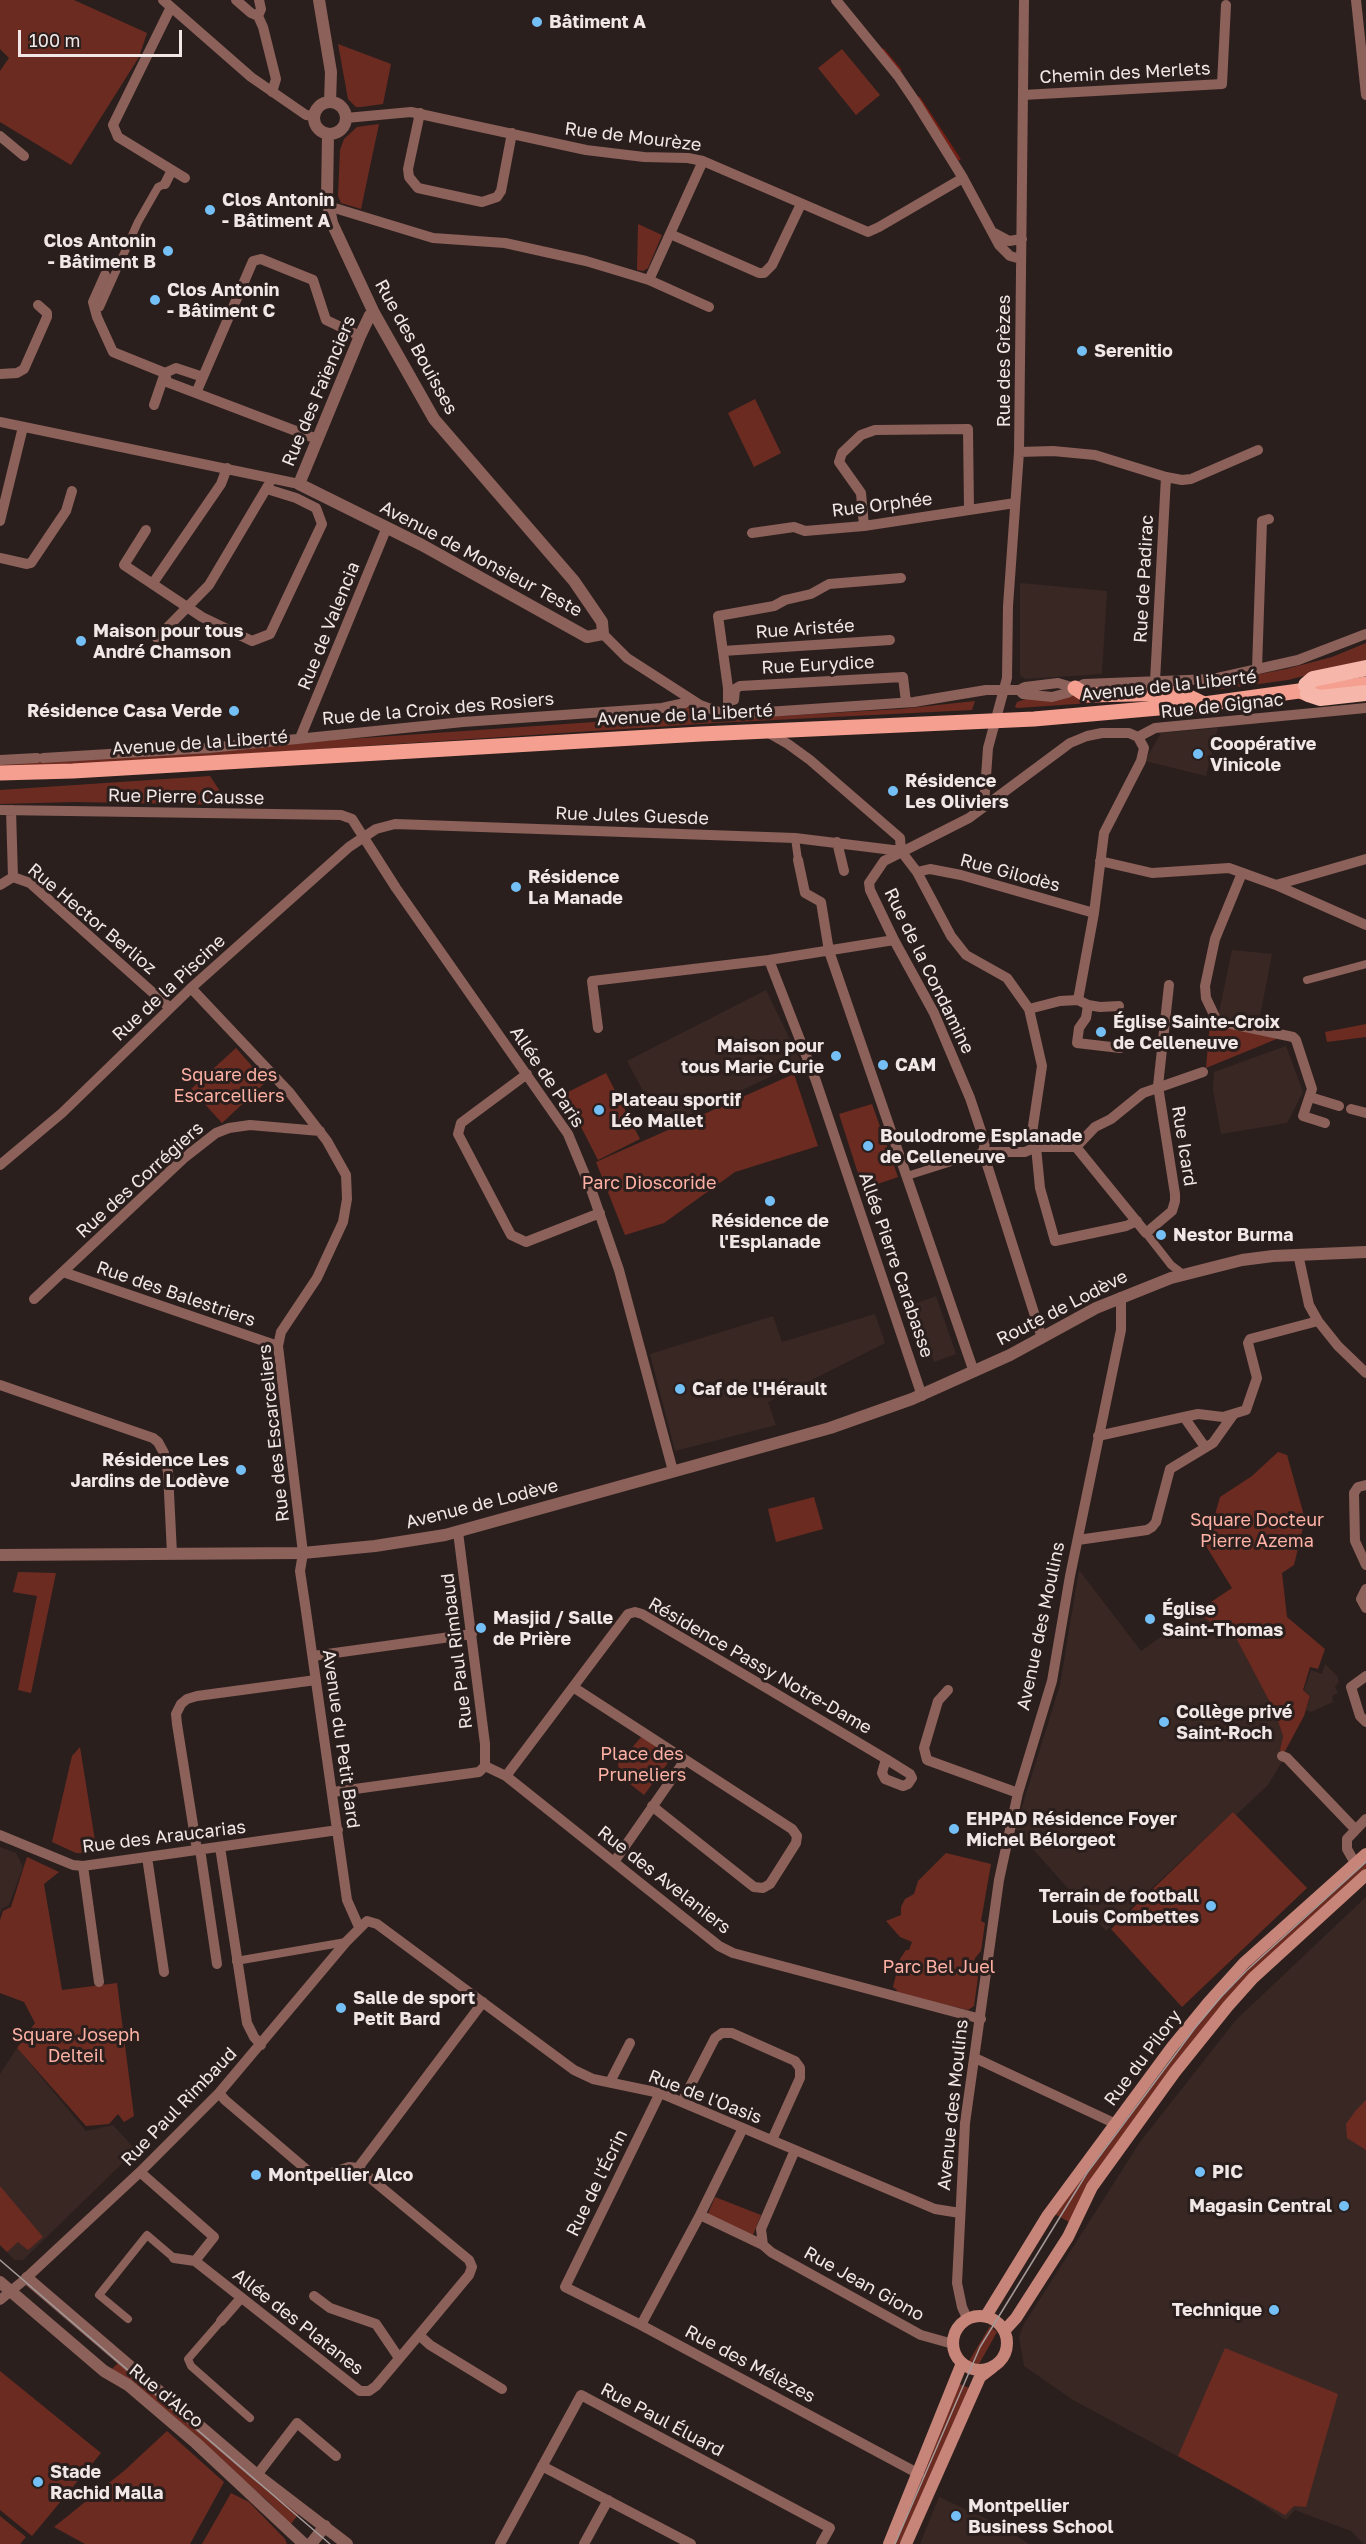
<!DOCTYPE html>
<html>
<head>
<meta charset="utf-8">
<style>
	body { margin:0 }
	#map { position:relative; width:1366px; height:2544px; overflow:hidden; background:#2b1f1d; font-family:"Golos Text",sans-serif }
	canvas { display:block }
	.scale { position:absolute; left:18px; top:30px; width:164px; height:27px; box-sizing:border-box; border:3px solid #f0e7e6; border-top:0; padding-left:8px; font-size:18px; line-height:21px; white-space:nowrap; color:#f0e7e6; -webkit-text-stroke:4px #2b1f1d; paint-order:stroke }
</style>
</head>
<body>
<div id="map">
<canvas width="1366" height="2544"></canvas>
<div class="scale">100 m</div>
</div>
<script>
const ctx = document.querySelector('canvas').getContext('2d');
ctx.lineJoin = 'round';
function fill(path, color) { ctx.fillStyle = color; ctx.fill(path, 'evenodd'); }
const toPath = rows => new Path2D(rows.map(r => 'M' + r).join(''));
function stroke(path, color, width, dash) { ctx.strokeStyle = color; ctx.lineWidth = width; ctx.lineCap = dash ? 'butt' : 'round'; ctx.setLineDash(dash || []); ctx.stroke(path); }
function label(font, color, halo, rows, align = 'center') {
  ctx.font = font + ' "Golos Text",sans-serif'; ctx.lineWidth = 6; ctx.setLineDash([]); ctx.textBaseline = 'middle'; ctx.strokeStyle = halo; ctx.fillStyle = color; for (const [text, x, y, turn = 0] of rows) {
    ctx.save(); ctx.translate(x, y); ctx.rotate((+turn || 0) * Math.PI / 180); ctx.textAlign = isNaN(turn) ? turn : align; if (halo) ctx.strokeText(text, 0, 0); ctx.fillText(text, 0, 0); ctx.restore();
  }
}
fill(toPath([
	[1020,583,1107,591,1102,674,1025,679,1020,675],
	[1218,728,1206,776,1145,761,1161,733],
	[1232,950,1272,954,1258,1027,1218,1017],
	[766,990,801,1062,677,1121,656,1115,627,1061],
	[1286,1046,1303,1092,1287,1123,1221,1134,1213,1090,1214,1072],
	[936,1296,956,1354,934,1362,914,1304],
	[875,1314,885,1343,768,1402,776,1425,675,1451,650,1354,773,1316,782,1342],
	[1079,1570,1141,1651,1199,1610,1203,1617,1235,1636,1275,1712,1283,1736,1280,1750,1283,1760,1268,1785,1236,1815,1233,1812,1106,1931,1015,1829,1060,1685],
	[1325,1664,1337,1676,1339,1682,1335,1687,1338,1693,1332,1696,1333,1702,1311,1712,1306,1710,1311,1696,1304,1690,1311,1670,1322,1674],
	[0,1847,16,1853,23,1867,9,1905,2,1909,0,1913],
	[1366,1897,1366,2544,1364,2544,1351,2531,1295,2510,1286,2520,1240,2490,1073,2400,1024,2366,1019,2337,1024,2324,1140,2142,1236,2020],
	[17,2048,86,2131,113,2125,136,2150,23,2260,15,2260,0,2245,0,2074],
	[939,2497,1002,2526,1029,2544,920,2544]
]), '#392724');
fill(toPath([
	[0,0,74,0,147,33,139,57,71,165,0,122,0,71,9,58,0,49],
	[338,44,391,64,383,104,361,107,356,107,348,99],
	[842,49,880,95,856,115,818,68],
	[379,124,361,209,341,203,338,196,340,150,344,139,357,127],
	[638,224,662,235,648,268,643,271,637,270],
	[755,399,781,453,754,467,728,413],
	[1366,643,1366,660,1288,680,1215,690,1213,683,1286,669,1332,657],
	[1072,695,1135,700,1017,708,1015,707,1017,702,1029,698],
	[975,701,972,710,715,723,0,770,0,763,667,717,688,707,709,720,900,709],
	[210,776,229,805,75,802,0,804,0,790],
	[1210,1022,1279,1038,1206,1068],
	[1366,1024,1366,1037,1327,1042,1325,1032],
	[236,1048,266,1082,222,1123,191,1089],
	[606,1073,640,1139,598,1160,564,1094],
	[794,1074,818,1146,735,1172,664,1223,625,1235,596,1162],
	[872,1104,898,1177,863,1189,839,1114],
	[1278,1452,1287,1455,1305,1519,1294,1565,1282,1573,1287,1617,1325,1649,1318,1669,1310,1667,1303,1690,1310,1696,1304,1716,1284,1753,1282,1753,1280,1750,1283,1736,1275,1712,1235,1636,1203,1617,1199,1610,1232,1588,1206,1546,1220,1497,1252,1476],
	[814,1497,823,1529,776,1542,768,1509],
	[18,1572,56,1573,31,1693,18,1690,37,1596,13,1592],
	[642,1736,673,1756,644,1795,620,1776,618,1764],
	[80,1747,97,1853,76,1853,52,1842,72,1756],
	[1233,1812,1307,1888,1182,2007,1111,1929],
	[946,1853,991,1864,981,1921,985,1923,981,1951,975,1958,973,1969,978,1977,974,2006,968,2010,896,1993,897,1990,893,1987,900,1959,906,1950,909,1950,912,1942,900,1937,886,1921,901,1915,901,1907,905,1899,914,1894,918,1881],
	[27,1857,59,1872,44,1884,62,1990,117,1983,134,2116,124,2122,118,2114,109,2124,86,2126,17,2048,35,2023,24,2002,0,1993,0,1920,3,1911,11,1907],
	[1366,1857,1366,1872,1255,1973,1071,2223,1053,2213,1229,1984],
	[1366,2100,1366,2150,1347,2138,1346,2124,1357,2109],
	[0,2186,43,2237,28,2250,18,2242,7,2252,0,2245],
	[715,2197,761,2215,753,2235,707,2216],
	[990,2326,997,2332,979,2364,969,2361],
	[1225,2348,1338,2394,1306,2507,1294,2506,1285,2515,1178,2456],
	[120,2361,301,2511,290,2525,270,2503,128,2381,109,2372],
	[0,2371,101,2453,32,2536,0,2510],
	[957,2383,972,2389,903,2544,892,2544],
	[167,2431,224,2482,190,2544,85,2544,54,2527,125,2470],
	[231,2493,249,2502,285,2539,287,2544,202,2544],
	[0,2516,26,2537,20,2544,0,2544]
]), '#6c2b21');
stroke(toPath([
	[883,50,900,70],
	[919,98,959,159]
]), '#761e13', 3);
stroke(toPath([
	[100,307,138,222,158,187,165,184],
	[795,838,798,860],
	[1307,980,1366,964],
	[907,1176,983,1152],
	[1146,1233,1171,1265,1183,1274],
	[236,1961,346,1942],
	[128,2319,99,2295,147,2235,174,2258],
	[221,2321,188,2359,191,2366,250,2418]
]), '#8b615a', 8);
stroke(toPath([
	[163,0,251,77,306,115,314,116],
	[236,0,251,13,258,16,263,27,276,79,272,92],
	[836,0,898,76,917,104,963,178,999,245,1010,256,1021,259],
	[1356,0,1366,95],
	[171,7,113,125,118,137,185,178],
	[258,16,261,9,259,0],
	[1023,95,1222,84,1226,5],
	[420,113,408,169,409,177,418,188,482,202,497,197,501,191,512,133],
	[346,118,411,112,586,150,644,157,688,158,703,161,868,232,879,227,963,178],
	[0,136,24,156],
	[165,184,172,170],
	[328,206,433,238,505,243,586,261,649,280,709,307],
	[994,233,1009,241,1022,239],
	[670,234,759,273,764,273,772,265,801,204],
	[105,275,93,302,97,317,113,352,165,373,167,382,196,393],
	[649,280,703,161],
	[0,374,17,373,24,369,47,317,47,313,38,305],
	[154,405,165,373,176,368,203,377],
	[0,422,299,484],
	[317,439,196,393,253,261,261,259,313,280,326,320,360,336],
	[1019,452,1053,451,1095,455,1166,477,1182,480,1191,479,1258,450],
	[0,521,23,427],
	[864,526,861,493,839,462,842,453,861,435,875,430,968,429,969,510],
	[146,530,124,565,202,617,252,641,270,634,322,524,316,508,296,498,267,489],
	[752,533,794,527,805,531,864,526,1015,503],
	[0,558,27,564,31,563,66,511,72,491],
	[153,583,221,484,227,468],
	[603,634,627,658,700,705,719,712,752,713,914,702,986,690,1019,690,1025,687,1058,683,1075,688],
	[157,638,209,585,269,484],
	[723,651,890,640],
	[1257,669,1262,521,1269,519],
	[1155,681,1166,477],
	[1019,690,1023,694,1052,697,1067,693,1084,684,1213,679,1298,660,1366,634],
	[734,700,735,689,740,686,903,677,906,702],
	[728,713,728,688,718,616,774,606,785,600,811,594,829,584,901,578],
	[767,732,788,744,810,760,900,838,901,851,917,872,951,936,966,955,1007,978,1029,1009,1042,1066,1032,1133,1036,1147,1040,1188,1055,1241,1126,1226,1137,1221],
	[1138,737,1155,728,1366,708],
	[300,738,387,527],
	[43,758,209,748,463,722,662,708,685,703,689,698],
	[0,760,37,758],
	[984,805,988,748,1007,678,1008,606,1019,452,1024,0],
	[0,810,341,815,352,819,396,888,568,1134,592,1192,619,1270,673,1471],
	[11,810,13,877],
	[837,842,844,871],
	[798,860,805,893,821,902,829,951,974,1372],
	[1100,861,1152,873,1229,868,1276,885,1366,859],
	[917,872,930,869,961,875,1094,913],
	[1242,873,1215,939,1205,986,1206,998,1217,1021,1293,1037,1296,1040,1312,1089,1303,1116,1325,1123],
	[13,877,30,883,170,1008],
	[0,885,13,877],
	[1276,885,1366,925],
	[769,960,816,1081,922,1396],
	[191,988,290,1093,327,1141,346,1175,347,1199,343,1222,317,1278,281,1332,278,1346,303,1553,300,1571,306,1611,347,1900,359,1927],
	[1078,1000,1094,913,1104,833,1141,761,1144,748,1138,737],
	[1088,1005,1086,1018,1079,1028,1077,1043,1120,1048],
	[1029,1009,1060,1001,1078,1000,1088,1005,1100,1007,1119,1006],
	[598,1028,592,981,769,960,894,940],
	[527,1074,461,1123,458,1134,511,1235,526,1242,600,1213],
	[1310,1097,1339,1106],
	[1351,1109,1366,1113],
	[1076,1147,1146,1233,1172,1211,1175,1201,1175,1194,1158,1086,1169,985],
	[1076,1147,1095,1127,1111,1119,1143,1093,1203,1072],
	[983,1152,1025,1152,1036,1147,1076,1147],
	[0,1165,62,1113,191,988,349,847,376,829,395,824,795,838,901,851],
	[1298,1254,1309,1305,1318,1321,1338,1346,1366,1373],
	[63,1272,278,1346],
	[34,1299,184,1158,216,1133,229,1128,250,1125,320,1131],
	[1042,1338,983,1152,985,1143,970,1098,934,1013,894,940,870,890,869,883,884,861,969,818,1070,743,1087,736,1102,733,1129,733,1138,737],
	[0,1385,153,1438,158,1442,164,1453,168,1472,172,1554],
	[1184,1417,1205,1447],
	[1098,1436,1184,1417,1198,1414,1223,1417,1246,1410,1257,1378,1248,1343,1250,1339,1318,1321],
	[1366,1485,1358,1487,1354,1493,1355,1541,1366,1565],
	[458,1532,485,1744,485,1766],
	[1078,1540,1147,1530,1152,1527,1156,1522,1170,1469,1213,1443,1233,1415],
	[1366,1589,1361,1599,1366,1608],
	[313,1656,472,1634],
	[1366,1676,1351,1687,1360,1716,1366,1722],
	[573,1687,792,1829,797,1836,796,1843,770,1884,763,1888,754,1887,652,1806],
	[948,1690,938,1701,924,1748,927,1760,1018,1793],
	[1282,1756,1287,1758,1355,1829],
	[485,1766,506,1776,719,1946,733,1953,981,2019],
	[506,1776,628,1614,635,1612,642,1614,886,1759,910,1774,912,1778,908,1784,903,1786,885,1779,882,1773,886,1759],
	[333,1792,479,1772,485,1766],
	[0,1835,73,1865,83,1866,338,1830],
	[220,1847,247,2023,254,2037,261,2045],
	[200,1849,217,1964],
	[197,1850,177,1724,176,1714,181,1704,187,1699,197,1696,316,1680],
	[147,1857,164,1972],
	[614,1862,685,1760],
	[1355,1863,1347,1849,1347,1839,1366,1819],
	[83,1866,99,1982],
	[975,2058,1116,2124],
	[610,2082,630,2043],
	[219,2093,225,2100,314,2176,323,2176,349,2167,358,2168,483,2002],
	[660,2093,565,2287,641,2325,919,2474],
	[682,2102,715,2038,722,2033,732,2033,795,2061,800,2068,800,2078,772,2140],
	[358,2168,469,2260,472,2267,469,2275,419,2335,430,2345,502,2389],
	[140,2172,214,2237,195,2261],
	[700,2215,763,2245,771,2252,921,2335,953,2344],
	[763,2245,761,2229,795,2150],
	[174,2258,195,2261,360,2391,369,2391,376,2386,419,2335],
	[314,2296,330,2308,376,2324,399,2358],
	[0,2300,23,2281,140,2172,219,2093,346,1942,367,1921,377,1924,574,2070,593,2079,660,2093,935,2209,960,2213],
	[967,2318,962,2307,957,2283,965,2123,999,1880,1018,1793,1052,1681,1070,1576,1121,1330,1121,1297],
	[221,2321,241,2298],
	[641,2325,700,2215,743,2128],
	[542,2466,691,2544],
	[257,2475,297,2423,336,2456],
	[500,2544,581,2395,830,2528,821,2544],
	[584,2544,608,2500]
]), '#8b615a', 10);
stroke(toPath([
	[319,0,331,72,330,102],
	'314 118a16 16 0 1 1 32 0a16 16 0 1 1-32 0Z',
	[328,134,327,198,332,223,374,313,434,419,574,581,602,622,603,634,587,637,422,545,299,484,360,336,370,315,374,313],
	[0,1555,303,1553,375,1546,445,1535,830,1428,912,1399,1010,1355,1096,1308,1171,1278,1242,1260,1273,1256,1366,1252],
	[27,2278,257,2475,347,2544],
	[0,2282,104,2371,128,2385,196,2443,304,2544],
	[311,2544,325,2526]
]), '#8b615a', 12);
stroke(toPath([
	'953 2343a27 27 0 1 1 54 0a27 27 0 1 1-54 0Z',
	[986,2316,1048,2215,1172,2047,1208,2003,1244,1963,1366,1854],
	[1005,2330,1016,2318,1068,2237,1092,2187,1175,2072,1228,2006,1253,1978,1366,1875],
	[889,2544,962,2363],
	[906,2544,980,2377,993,2367]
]), '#c78478', 12);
stroke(toPath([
	[1075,688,1086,695,1181,693,1204,704],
	[0,773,73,771,701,734,1034,719,1204,704,1299,691,1308,694,1366,684]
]), '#f59f90', 15);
stroke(toPath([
	[1306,685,1313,679,1366,668],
	[1308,694,1320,698,1366,693]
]), '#f6b6aa', 16);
stroke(toPath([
	[0,2260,330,2544],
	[895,2544,980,2347,1087,2173,1195,2028,1221,1997,1246,1971,1366,1862]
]), '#a49a99', 1.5);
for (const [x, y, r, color] of [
	[537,22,6,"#74c0f6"],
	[210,210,6,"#74c0f6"],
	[168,251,6,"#74c0f6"],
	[155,300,6,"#74c0f6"],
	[1082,351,6,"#74c0f6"],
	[81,641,6,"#74c0f6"],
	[234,711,6,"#74c0f6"],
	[1198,754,6,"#74c0f6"],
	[893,791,6,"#74c0f6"],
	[516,887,6,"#74c0f6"],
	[1101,1032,6,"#74c0f6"],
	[836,1056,6,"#74c0f6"],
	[883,1065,6,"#74c0f6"],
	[599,1110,6,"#74c0f6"],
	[868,1146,6,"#74c0f6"],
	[770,1201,6,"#74c0f6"],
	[1161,1235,6,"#74c0f6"],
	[680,1389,6,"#74c0f6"],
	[241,1470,6,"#74c0f6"],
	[1150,1619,6,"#74c0f6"],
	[481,1628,6,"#74c0f6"],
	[1164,1722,6,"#74c0f6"],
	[954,1829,6,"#74c0f6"],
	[1211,1906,6,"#74c0f6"],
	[341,2008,6,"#74c0f6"],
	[1200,2172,6,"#74c0f6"],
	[256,2175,6,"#74c0f6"],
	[1344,2206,6,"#74c0f6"],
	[1274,2310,6,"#74c0f6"],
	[38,2482,6,"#74c0f6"],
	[956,2516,6,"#74c0f6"]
]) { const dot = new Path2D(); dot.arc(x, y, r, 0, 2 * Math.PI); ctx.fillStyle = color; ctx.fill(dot); stroke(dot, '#2b1f1d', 2); }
label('bold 18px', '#f0e7e6', '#2b1f1d', [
	["Bâtiment A",549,22],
	["Clos Antonin",222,200],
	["- Bâtiment A",222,221],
	["Clos Antonin",156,241,"right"],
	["- Bâtiment B",156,262,"right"],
	["Clos Antonin",167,290],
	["- Bâtiment C",167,311],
	["Serenitio",1094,351],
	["Maison pour tous",93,631],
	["André Chamson",93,652],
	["Résidence Casa Verde",222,711,"right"],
	["Coopérative",1210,744],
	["Vinicole",1210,765],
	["Résidence",905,781],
	["Les Oliviers",905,802],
	["Résidence",528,877],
	["La Manade",528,898],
	["Église Sainte-Croix",1113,1022],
	["de Celleneuve",1113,1043],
	["Maison pour",824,1046,"right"],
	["tous Marie Curie",824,1067,"right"],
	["CAM",895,1065],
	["Plateau sportif",611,1100],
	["Léo Mallet",611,1121],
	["Boulodrome Esplanade",880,1136],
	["de Celleneuve",880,1157],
	["Résidence de",770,1221,"center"],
	["l'Esplanade",770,1242,"center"],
	["Nestor Burma",1173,1235],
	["Caf de l'Hérault",692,1389],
	["Résidence Les",229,1460,"right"],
	["Jardins de Lodève",229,1481,"right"],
	["Église",1162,1609],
	["Saint-Thomas",1162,1630],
	["Masjid / Salle",493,1618],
	["de Prière",493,1639],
	["Collège privé",1176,1712],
	["Saint-Roch",1176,1733],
	["EHPAD Résidence Foyer",966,1819],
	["Michel Bélorgeot",966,1840],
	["Terrain de football",1199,1896,"right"],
	["Louis Combettes",1199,1917,"right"],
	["Salle de sport",353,1998],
	["Petit Bard",353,2019],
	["PIC",1212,2172],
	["Montpellier Alco",268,2175],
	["Magasin Central",1332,2206,"right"],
	["Technique",1262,2310,"right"],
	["Stade",50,2472],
	["Rachid Malla",50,2493],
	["Montpellier",968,2506],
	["Business School",968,2527]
], 'left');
label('18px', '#f0e7e6', '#2b1f1d', [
	["Chemin des Merlets",1125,73,-3],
	["Rue de Mourèze",633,137,7],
	["Rue des Bouisses",416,347,61],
	["Rue des Grèzes",1004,361,-90],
	["Rue des Faïenciers",319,391,-67],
	["Rue Orphée",882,505,-7],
	["Avenue de Monsieur Teste",481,559,28],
	["Rue de Padirac",1144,579,-87],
	["Rue de Valencia",329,626,-68],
	["Rue Aristée",805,629,-4],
	["Rue Eurydice",818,665,-3],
	["Avenue de la Liberté",1169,686,-6],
	["Rue de Gignac",1222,706,-6],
	["Rue de la Croix des Rosiers",438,709,-5],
	["Avenue de la Liberté",685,715,-3],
	["Avenue de la Liberté",200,743,-4],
	["Rue Pierre Causse",186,797,1],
	["Rue Jules Guesde",632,816,2],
	["Rue Gilodès",1010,873,15],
	["Rue Hector Berlioz",92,919,40],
	["Rue de la Condamine",929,971,64],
	["Rue de la Piscine",169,988,-43],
	["Allée de Paris",547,1077,56],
	["Rue Icard",1184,1146,81],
	["Rue des Corrégiers",140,1180,-42],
	["Allée Pierre Carabasse",896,1265,71],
	["Rue des Balestriers",176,1294,19],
	["Route de Lodève",1062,1308,-27],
	["Rue des Escarceliers",274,1433,-96],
	["Avenue de Lodève",482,1504,-14],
	["Avenue des Moulins",1041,1626,-78],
	["Rue Paul Rimbaud",457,1651,-97],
	["Résidence Passy Notre-Dame",760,1666,30],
	["Avenue du Petit Bard",341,1739,82],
	["Rue des Araucarias",164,1837,-7],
	["Rue des Avelaniers",664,1880,38],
	["Rue du Pilory",1143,2058,-53],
	["Rue de l'Oasis",705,2097,21],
	["Avenue des Moulins",953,2105,-84],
	["Rue Paul Rimbaud",179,2107,-46],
	["Rue de l'Écrin",597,2183,-64],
	["Rue Jean Giono",864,2284,29],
	["Allée des Platanes",298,2322,38],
	["Rue des Mélèzes",750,2364,28],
	["Rue d'Alco",166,2396,39],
	["Rue Paul Éluard",662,2420,28]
]);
label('18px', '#feb1a4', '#2b1f1d', [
	["Square des",229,1075],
	["Escarcelliers",229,1096],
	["Parc Dioscoride",649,1183],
	["Square Docteur",1257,1520],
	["Pierre Azema",1257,1541],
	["Place des",642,1754],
	["Pruneliers",642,1775],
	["Parc Bel Juel",939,1967],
	["Square Joseph",76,2035],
	["Delteil",76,2056]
]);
</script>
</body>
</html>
